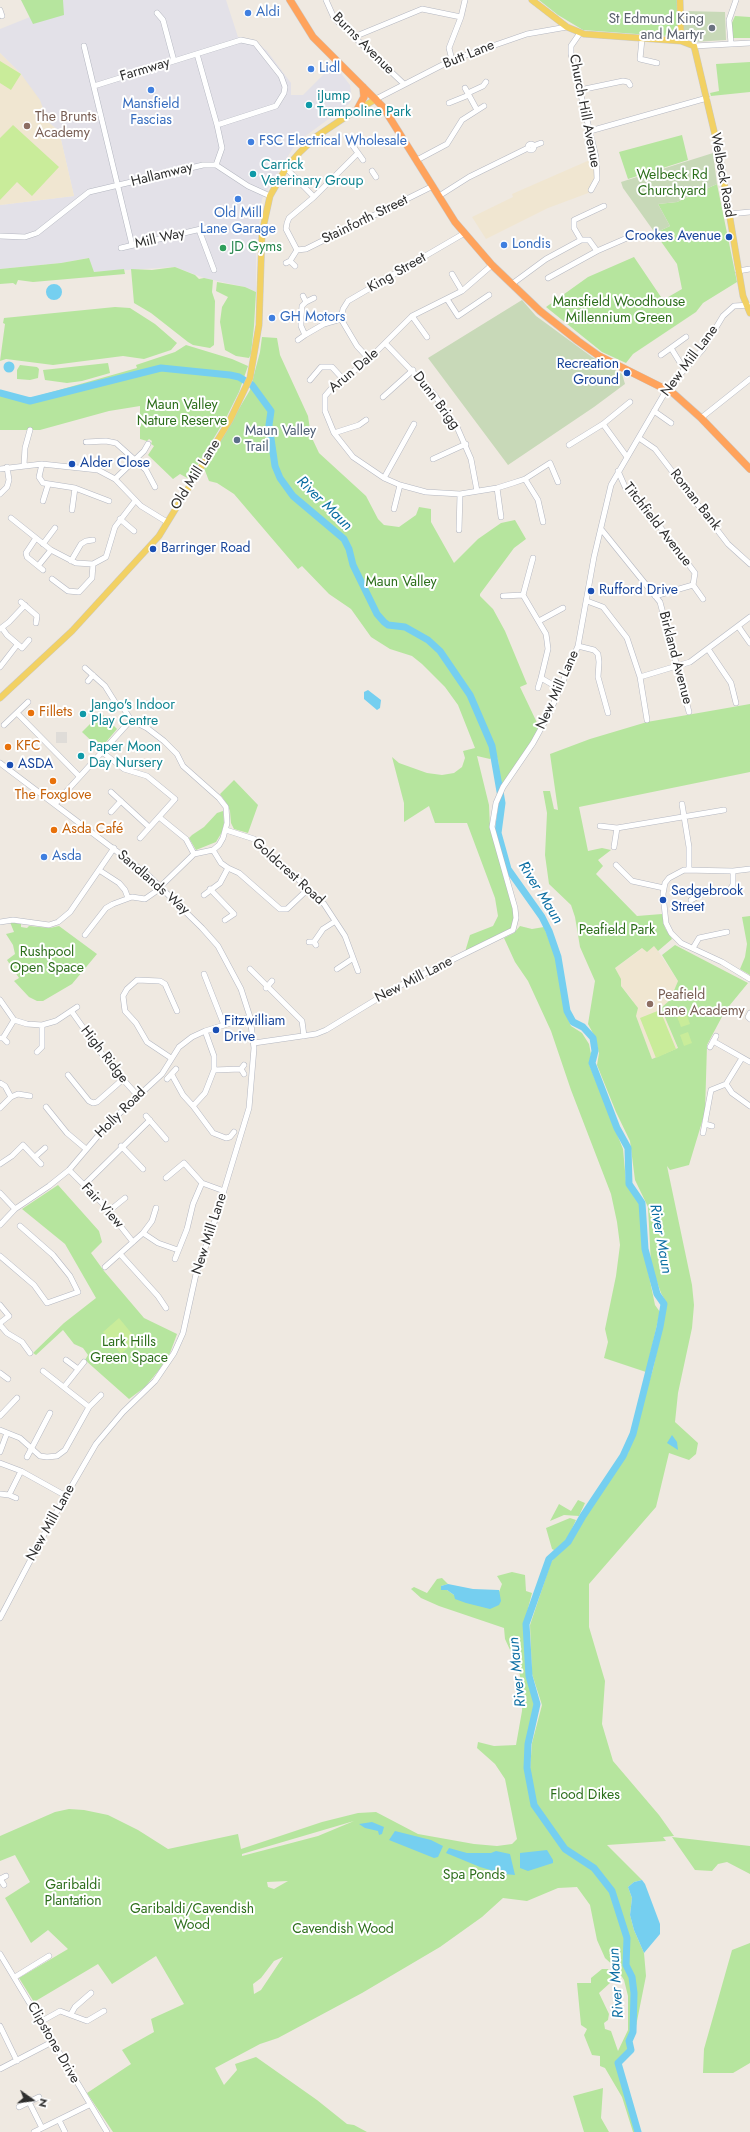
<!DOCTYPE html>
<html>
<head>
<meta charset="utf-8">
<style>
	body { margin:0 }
	#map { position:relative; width:750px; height:2132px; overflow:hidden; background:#efe9e1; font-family:Jost,sans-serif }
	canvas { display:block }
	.north { position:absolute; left:12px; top:2080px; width:40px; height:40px; -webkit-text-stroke:3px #fff; paint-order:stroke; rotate:104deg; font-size:11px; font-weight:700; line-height:16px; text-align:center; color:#2e2e2e }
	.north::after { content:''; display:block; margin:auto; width:14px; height:18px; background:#2e2e2e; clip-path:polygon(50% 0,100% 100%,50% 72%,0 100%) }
</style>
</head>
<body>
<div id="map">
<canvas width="750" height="2132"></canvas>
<div class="north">N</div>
</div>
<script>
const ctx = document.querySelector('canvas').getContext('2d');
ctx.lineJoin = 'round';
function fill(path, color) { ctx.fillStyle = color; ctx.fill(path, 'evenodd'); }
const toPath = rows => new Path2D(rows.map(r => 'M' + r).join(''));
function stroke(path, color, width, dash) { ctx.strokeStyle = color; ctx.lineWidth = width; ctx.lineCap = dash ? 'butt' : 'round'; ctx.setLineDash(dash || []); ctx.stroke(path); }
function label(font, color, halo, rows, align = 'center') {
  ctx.font = font + ' Jost,sans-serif'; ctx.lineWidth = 4; ctx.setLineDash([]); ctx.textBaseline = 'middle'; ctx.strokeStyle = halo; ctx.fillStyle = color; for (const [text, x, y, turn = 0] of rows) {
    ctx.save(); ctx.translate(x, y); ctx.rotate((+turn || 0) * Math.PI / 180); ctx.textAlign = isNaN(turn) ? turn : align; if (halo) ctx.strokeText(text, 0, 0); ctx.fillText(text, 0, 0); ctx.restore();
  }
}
fill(toPath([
	[21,0,226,0,238,37,254,40,267,51,291,83,291,95,303,95,334,64,350,85,352,99,349,104,296,143,262,199,256,250,256,292,245,287,204,278,175,267,94,272,88,258,61,263,0,269,0,205,74,196,59,131,48,122,21,74,0,53,0,29,30,17]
]), '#e3e1e8');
fill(toPath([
	[0,53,21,74,40,100,48,122,59,131,74,196,0,205],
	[592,159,595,179,591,192,548,208,486,239,472,217,513,197,512,194],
	[654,945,678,981,670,1000,661,1008,678,1049,652,1059,636,1016,632,999,621,986,615,968,643,948]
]), '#f0e6d1');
fill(toPath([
	[21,0,63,0,64,15,33,24],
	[539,0,678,0,679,34,663,36,583,30,558,15],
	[735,16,750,17,750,38,733,38,731,25],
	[750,62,750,92,711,96,710,93,719,91,716,64],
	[682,135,688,160,628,179,619,152],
	[717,184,737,282,703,303,696,312,633,354,626,363,602,352,546,307,588,277,634,257,663,300,682,289,677,264,655,233,670,226,658,204,677,202],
	[89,258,94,272,124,269,125,274,33,282,18,280,16,285,13,283,0,284,0,269,61,263],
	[175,267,195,275,199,279,204,278,213,280,212,292,215,301,214,345,210,348,193,345,188,342,151,313,134,303,131,269,152,270],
	[217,282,245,287,256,292,254,326,251,354,249,358,236,356,225,350,220,322,222,307,228,297,216,291],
	[115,307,130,308,155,324,177,343,171,350,144,359,123,356,53,365,6,359,0,361,5,324,3,323,4,318],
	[262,337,277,338,280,355,308,416,311,436,319,453,366,496,378,519,384,525,399,527,416,515,419,507,431,509,431,522,454,563,478,539,501,523,515,520,526,539,514,548,480,594,480,596,493,609,505,631,527,684,520,687,540,729,501,788,498,760,489,736,471,695,449,667,470,699,495,755,490,759,477,756,489,805,490,828,515,912,513,927,507,932,465,952,470,935,493,926,498,916,495,898,467,823,435,823,429,806,404,822,404,803,392,757,399,763,427,773,442,775,454,773,462,767,465,758,463,751,475,748,458,705,445,687,422,664,412,656,390,649,371,637,351,609,329,594,302,566,298,569,234,494,217,483,209,481,204,468,250,390,260,352],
	[186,345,232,359,248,366,239,392,226,418,189,479,180,474,173,479,148,455,154,446,151,444,152,441,149,439,147,441,140,439,140,406,109,411,40,430,0,430,0,390,25,397,34,397,137,368,136,365,175,352],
	[108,363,110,373,82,381,67,383,45,380,43,370],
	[20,365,37,367,39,369,38,378,30,380,17,379,17,370],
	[750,704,750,772,579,807,588,851,602,848,611,850,598,860,603,866,596,874,637,916,662,914,665,928,672,939,658,951,654,946,647,952,642,948,615,968,621,979,621,986,638,1008,636,1016,652,1059,678,1048,661,1008,670,1000,678,981,662,955,675,945,748,983,725,1011,707,1045,705,1112,689,1165,670,1170,667,1166,692,1285,694,1305,692,1328,678,1393,675,1422,698,1443,696,1454,689,1460,669,1453,656,1507,589,1584,589,1627,605,1681,602,1724,613,1761,659,1815,674,1836,663,1837,666,1841,607,1845,642,1880,634,1882,628,1887,632,1898,630,1915,634,1930,644,1953,646,1976,635,2031,621,2066,625,2089,639,2132,633,2132,622,2097,605,2068,600,2066,600,2056,592,2055,584,2035,587,2029,581,2025,577,1983,591,1983,591,1978,602,1969,608,1969,612,1977,610,1983,599,1993,609,2014,608,2020,604,2023,605,2029,611,2031,618,2051,628,2030,628,1996,624,1980,617,1969,605,1958,597,1940,590,1905,577,1887,558,1888,527,1901,503,1898,482,1917,440,1947,362,1993,278,2038,260,2044,215,2068,224,2085,237,2070,235,2064,256,2057,317,2100,347,2124,354,2125,367,2132,113,2132,87,2093,131,2064,122,2050,154,2032,151,2019,184,2004,156,1956,112,1984,98,1964,34,2002,19,1978,68,1949,48,1930,31,1943,5,1898,30,1882,15,1855,0,1861,0,1836,55,1812,69,1809,84,1810,108,1815,138,1830,168,1849,238,1834,241,1849,322,1822,358,1813,376,1812,418,1834,474,1844,497,1846,512,1844,517,1839,505,1779,495,1764,477,1748,478,1742,494,1746,516,1745,522,1711,523,1690,518,1667,505,1639,504,1628,439,1606,421,1598,411,1589,414,1587,427,1593,437,1579,442,1578,448,1584,441,1586,441,1590,447,1590,454,1595,499,1592,502,1584,497,1576,512,1572,525,1575,526,1591,532,1593,524,1624,527,1679,535,1704,525,1745,526,1777,531,1803,562,1845,565,1845,536,1803,530,1769,532,1743,542,1705,532,1674,530,1625,551,1562,572,1537,628,1453,653,1369,667,1304,661,1293,651,1265,648,1207,635,1180,630,1141,616,1112,597,1065,599,1053,595,1037,588,1024,595,981,580,947,575,917,571,905,549,884,545,855,547,813,543,791,550,791,554,809,558,810,550,754,590,739,647,722],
	[354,1821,318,1836,242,1856,242,1854],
	[288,1881,274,1889,268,1887,267,1882],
	[283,1957,261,1990,254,1994,253,1984,261,1978,274,1961],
	[101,713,117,729,100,749,82,732],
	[234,780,258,805,248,833,234,829,231,823,230,811,227,804,220,794],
	[223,811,224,823,222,832,216,842,196,850,189,838,192,835,204,827,217,813],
	[750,916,750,975,740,969,745,957,747,944,742,917],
	[10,922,21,924,21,927,27,928,29,926,50,928,59,926,97,954,72,984,43,1001,37,1001,29,997,14,981,19,978,7,960,15,954,13,945,6,934,14,932],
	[520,926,532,929,544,927,555,956,563,991,565,1012,571,1026,582,1033,589,1044,591,1054,589,1064,623,1149,626,1182,641,1205,643,1247,655,1305,660,1312,646,1372,604,1358,608,1342,605,1329,616,1276,620,1245,617,1222,611,1194,571,1090,551,1031,528,981,515,962,504,938,514,933],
	[58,1185,99,1231,102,1242,91,1253,104,1271,144,1318,177,1334,170,1353,159,1370,145,1387,129,1399,85,1360,88,1355,83,1348,74,1344,63,1330,36,1355,33,1353,64,1323,96,1298,65,1244,22,1209],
	[578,1500,585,1503,579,1516,564,1515,550,1521,559,1504,571,1511],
	[570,1518,576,1520,565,1544,556,1551,552,1549,546,1528],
	[672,1837,750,1846,750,1874,727,1862,718,1864,712,1871,695,1870],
	[750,1943,750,2063,733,2073,703,2073,704,2049,732,1950],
	[603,2088,601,2118,609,2132,584,2132,573,2096]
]), '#b6e59e');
fill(toPath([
	[684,11,725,12,726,40,694,42,684,33],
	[713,153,717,184,677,202,658,204,670,226,655,233,623,188,621,182],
	[522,300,536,316,547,324,592,357,622,374,625,384,594,407,508,465,428,358]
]), '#c8d9b8');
fill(toPath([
	[0,61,21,74,11,90,0,83],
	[13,125,59,167,32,196,17,182,0,200,0,138],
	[660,1010,676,1049,656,1058,640,1018],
	[685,1010,690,1024,681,1027,676,1014],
	[688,1032,692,1043,684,1046,680,1035],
	[119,1318,137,1340,121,1354,103,1332]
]), '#c9ec9a');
fill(toPath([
	[56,732,67,732,67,743,56,743]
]), '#dfdcd8');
fill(toPath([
	'46 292a8 8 0 1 1 16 0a8 8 0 1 1-16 0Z',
	'3.5 367a5.5 5.5 0 1 1 11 0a5.5 5.5 0 1 1-11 0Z',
	[368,690,381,700,380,708,377,710,364,699,364,692],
	[672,1435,677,1442,678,1450,667,1443],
	[448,1584,473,1589,499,1590,501,1601,499,1605,490,1609,466,1603,455,1599,454,1595,447,1590,441,1590,441,1586],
	[372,1822,384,1827,382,1834,379,1835,378,1831,365,1828,359,1824],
	[395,1831,431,1840,443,1846,438,1857,434,1858,389,1840],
	[449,1848,467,1853,491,1853,496,1851,510,1854,515,1875,504,1874,480,1867,446,1853],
	[547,1850,553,1860,553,1863,528,1871,520,1868,520,1853],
	[642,1880,645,1884,660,1924,660,1934,644,1953,634,1930,630,1915,632,1898,628,1887,634,1882]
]), '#75cff0');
stroke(toPath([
	[0,393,30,401,161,368,230,375,239,377,252,385,271,411,269,425,275,466,280,478,293,496,344,539,349,549,353,565,377,614,384,622,388,625,405,627,428,640,440,651,470,695,492,746,502,803,498,833,508,869,542,917,549,931,558,957,567,1011,573,1022,583,1027,593,1038,595,1051,592,1063,617,1128,628,1148,629,1184,642,1203,645,1249,657,1294,664,1304,660,1327,633,1434,623,1456,583,1516,568,1542,549,1559,526,1624,529,1676,537,1704,528,1744,527,1768,534,1805,565,1849,594,1868,612,1891,627,1938,626,1965,632,1977,634,1993,633,2032,629,2041,631,2050,618,2063,638,2132]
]), '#75cff0', 7);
const minor = toPath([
	[326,0,334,18,404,84],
	[0,10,2,16],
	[157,13,163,20,174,61],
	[580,33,571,46,571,54,596,157,597,179,591,190],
	[354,37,422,9,461,17],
	[642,39,640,59,657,63],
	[731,43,729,20,736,0],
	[84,46,132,245],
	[694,46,750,43],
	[197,54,217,125],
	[452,60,449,48,461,17,465,0],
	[94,86,241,40,255,43,281,76,285,87,284,93,276,106,217,125,222,148,216,165],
	[465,88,477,110],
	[580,90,623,81,628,82,630,85],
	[468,93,483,86,486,82],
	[376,99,452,60,527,34,567,27],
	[449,103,469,95],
	[590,131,707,98],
	'528 147a3 3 0 1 1 6 0a3 3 0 1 1-6 0Z',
	[353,146,363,160],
	[533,146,541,143],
	[417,160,447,144,462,120,484,106],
	[286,168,314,197,289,218,287,223,286,229,297,250],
	[372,171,376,177],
	[439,196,469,177,528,148],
	[314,197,358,153],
	[729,214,750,212],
	[199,230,214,270],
	[0,236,25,237,37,233,89,192,203,165,216,165,248,186,270,196],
	[581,240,589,240,597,251],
	[121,248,205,228],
	[297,250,306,249,433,186],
	[290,261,295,266],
	[286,263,290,261,297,250],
	[492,265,462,291,412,316,369,359,331,389,325,396,325,411,334,433,353,457,384,478,400,485,426,492,460,494,497,488,513,483,525,479,550,463,558,482],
	[738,271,750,269],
	[452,274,462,291],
	[548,278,597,251,627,238],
	[512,284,546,259,581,240,574,228,574,220,604,206],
	[303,296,306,302,302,306,301,318,301,326,305,335,324,324,341,319],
	[447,299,458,316,489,295],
	[306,302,314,298],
	[412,316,427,337],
	[341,319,343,309,348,301,463,234],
	[341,319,357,346,369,359],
	[298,340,305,335],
	[386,344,433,393,457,427,471,459,477,491],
	[671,348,684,369],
	[661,355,686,337],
	[310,380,321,367,332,367,343,379],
	[383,397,413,370],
	[654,411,671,423],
	[701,418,750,379],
	[603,424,627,457],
	[334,433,359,425,366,420],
	[639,438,655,449,728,544,750,564],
	[86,442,106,441,116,443,146,470,155,487],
	[569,445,603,424,630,402],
	[433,459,466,444],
	[42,464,39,477,43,483,75,488,109,501],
	[24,465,25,448,30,430],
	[0,469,42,464,98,470,115,479,141,506,167,522],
	[618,471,626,489,642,503,695,573,693,585,703,599],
	[384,478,414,424],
	[115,479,144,451,148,444],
	[525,479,538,500,543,522],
	[497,488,501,517],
	[0,494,7,487,9,480,7,467],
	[43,501,48,485],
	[394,509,400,485],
	[72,510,75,488],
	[11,518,51,550,76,563,93,564,106,557,115,527,135,501],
	[120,519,134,531],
	[601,529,660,602,689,712],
	[459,530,460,494],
	[36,538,26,553,27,557,43,570],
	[43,544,55,528],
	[533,558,523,595,546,634,547,641,548,649,541,678],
	[71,561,81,544,86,541,93,540],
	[38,566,51,550],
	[52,579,68,591,79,592,92,578,93,564],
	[503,596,523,595],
	[655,596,693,585],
	[587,601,603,607,627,638,640,677,647,720],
	[21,602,37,616,36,623],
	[539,621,563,608],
	[738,626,750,643],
	[2,628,7,635,22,648,29,640],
	[0,629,9,622,25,605],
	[578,646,594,650,598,654,599,662,598,677,608,713],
	[708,649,731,683,736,703],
	[0,667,17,645],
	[85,668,105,686,115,702,124,709,131,720,147,728,164,741,177,754,183,766,219,798,226,807,227,823,223,838,219,845,213,850,194,854,161,886],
	[640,677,690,662,750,617],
	[88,681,93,675],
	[538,688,541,678,560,689],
	[17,713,79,776],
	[4,725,28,702],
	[102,752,124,769,147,776,175,799,140,838],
	[0,763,148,875,202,928,218,946,241,989,250,1017,254,1048,249,1108,215,1220,196,1274,183,1333,174,1353,155,1381,123,1412,96,1444,49,1525,0,1618],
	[111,792,149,827],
	[55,804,131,720],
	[682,804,689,847,689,870],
	[111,812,121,801],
	[159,817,186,839,194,854],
	[600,826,617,828,724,810],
	[226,830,254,839,301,882,306,891,324,904,345,936,358,971],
	[614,847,617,828],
	[213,850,221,863,228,868,239,873,280,909,287,909,306,891],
	[616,865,632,881,664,888],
	[750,869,733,871,684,870,669,878,665,883,663,894,666,923,671,933,681,943,722,962,750,979],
	[99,870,119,883,125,890,128,898],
	[210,889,234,914,225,920],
	[204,895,220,883,228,868],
	[691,900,704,893,729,891,733,885,733,871],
	[0,922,13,920,49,925,58,922,70,912,114,848],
	[85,935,106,908,113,904,132,897,145,899,155,892],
	[309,942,314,942,316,945],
	[314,942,323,929,334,922],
	[693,948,699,938,727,932],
	[250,969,302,1021,304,1036],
	[337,969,352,959],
	[204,974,224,1025],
	[266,988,272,981],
	[0,1000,14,1020,27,1024,42,1025,56,1021,77,1007],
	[72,1012,109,1064,138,1096],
	[750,1013,748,1017,750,1019],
	[0,1038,3,1038,14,1020],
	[3,1038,7,1042],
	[713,1041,750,1062],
	[254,1043,316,1034,326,1030,395,988,513,930,516,918,515,908,492,827,496,803,503,787,533,743,549,714,578,646,594,557,611,485,667,389,703,349,723,316,734,306,750,305],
	[710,1047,716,1036],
	[37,1052,42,1047,42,1025],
	[171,1058,147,1042,136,1023,125,1011,123,996,127,989,137,980,160,981,165,984,177,1011],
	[241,1069,244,1074],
	[214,1070,241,1069,244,1065],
	[68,1075,89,1101,93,1103,97,1102,122,1080],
	[172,1075,183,1095,193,1106,213,1133,226,1138,230,1137,234,1132],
	[167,1079,176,1069],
	[0,1083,5,1086,11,1097],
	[726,1084,732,1093,750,1106],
	[193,1106,205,1093,214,1070,214,1056,205,1031],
	[46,1107,67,1133,86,1149],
	[0,1108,11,1097,18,1094,30,1096],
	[146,1116,166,1139],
	[705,1124,712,1126],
	[703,1133,711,1090,726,1084,742,1058],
	[121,1146,143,1169],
	[35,1157,45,1148],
	[0,1164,12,1156,23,1145,41,1164],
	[69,1170,103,1204,133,1242],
	[166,1178,184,1163,202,1183,224,1191],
	[84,1185,150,1120],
	[0,1193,15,1209],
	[109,1211,125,1198],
	[0,1225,15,1209,49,1186,69,1170,108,1124,162,1074,179,1047,192,1037,205,1031,250,1017],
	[143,1233,158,1243,178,1250],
	[120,1254,158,1296,166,1308],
	[0,1256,34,1285,47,1303,78,1292,70,1276,53,1255,20,1226],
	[175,1259,187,1229,193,1204,202,1183],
	[105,1267,143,1233,152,1221,156,1208],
	[0,1305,9,1316,0,1323],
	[0,1325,7,1333,22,1342,30,1353],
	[66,1360,78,1369],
	[43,1371,89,1407],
	[0,1373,8,1379],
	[64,1387,84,1362],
	[0,1416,17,1398],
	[0,1430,20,1438,40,1456,47,1457,57,1456,65,1450,89,1407,101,1395],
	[0,1452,7,1433],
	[27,1457,50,1413],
	[0,1463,21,1471,66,1496],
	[0,1494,9,1495,21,1471],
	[9,1495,16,1498],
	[0,1879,4,1885],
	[0,1879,6,1876],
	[0,1954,107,2132],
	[15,1977,49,1956],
	[71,2014,75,2007,91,1993],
	[42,2021,60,2011,87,2021,104,2011],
	[0,2026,17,2061],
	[0,2069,52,2042],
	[29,2102,42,2128],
	[19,2107,39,2097],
	[59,2120,65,2132],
	[34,2132,89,2105]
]);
const major = toPath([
	[532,0,567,27,584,34,681,41,694,46,719,152,743,296,750,313],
	[680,0,681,41],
	[0,698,72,631,159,536,230,420,250,378,259,325,262,233,270,196,286,168,300,152,317,136,344,118,376,99]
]);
const highway = toPath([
	[290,0,313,37,383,107,455,222,492,265,540,311,578,341,599,356,673,393,701,418,750,469],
	[357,110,364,97,363,87]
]);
stroke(minor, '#b4b7c1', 6);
stroke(major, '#c9c9c9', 7);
stroke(highway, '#c9c9c9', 8);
stroke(minor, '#fff', 5);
stroke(major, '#f2d163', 6);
stroke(highway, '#ffa35c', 7);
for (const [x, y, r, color] of [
	[248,13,4,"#3f7fe0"],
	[712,28,4,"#6b7280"],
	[311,69,4,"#3f7fe0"],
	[151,90,4,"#3f7fe0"],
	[309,105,4,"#0f9aa8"],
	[27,126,4,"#8d6e63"],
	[251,142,4,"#3f7fe0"],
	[253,174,4,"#0f9aa8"],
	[238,199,4,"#3f7fe0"],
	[729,237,4,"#1a4fb4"],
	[504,245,4,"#3f7fe0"],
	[223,248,4,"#2e9e5b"],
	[272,318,4,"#3f7fe0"],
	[627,373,4,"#1a4fb4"],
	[237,440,4,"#5c6f8a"],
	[72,464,4,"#1a4fb4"],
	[153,549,4,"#1a4fb4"],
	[591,591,4,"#1a4fb4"],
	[31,713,4,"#e8710a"],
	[83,714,4,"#0f9aa8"],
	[8,747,4,"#e8710a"],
	[81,756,4,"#0f9aa8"],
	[10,765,4,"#1a4fb4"],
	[53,781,4,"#e8710a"],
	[54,830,4,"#e8710a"],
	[44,857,4,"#3f7fe0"],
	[663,900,4,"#1a4fb4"],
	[650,1004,4,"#8d6e63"],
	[216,1030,4,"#1a4fb4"]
]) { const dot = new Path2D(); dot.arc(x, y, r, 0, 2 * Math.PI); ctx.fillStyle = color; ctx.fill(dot); stroke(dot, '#fff', 1.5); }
label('14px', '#366cbe', '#fff', [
	["Aldi",256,13],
	["Lidl",319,69],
	["Mansfield",151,105,"center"],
	["Fascias",151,121,"center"],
	["FSC Electrical Wholesale",259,142],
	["Old Mill",238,214,"center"],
	["Lane Garage",238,230,"center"],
	["Londis",512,245],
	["GH Motors",280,318],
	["Asda",52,857]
], 'left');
label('14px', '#5b616d', '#fff', [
	["St Edmund King",704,20],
	["and Martyr",704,36]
], 'right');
label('14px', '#2e2e2e', '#fff', [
	["Burns Avenue",363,44,45],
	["Butt Lane",469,55,-22],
	["Farmway",145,70,-17],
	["Church Hill Avenue",584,111,79],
	["Hallamway",162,175,-14],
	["Welbeck Road",722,175,80],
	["Stainforth Street",365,220,-26],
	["Mill Way",160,239,-13],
	["King Street",397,273,-30],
	["New Mill Lane",690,361,-53],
	["Arun Dale",354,371,-40],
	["Dunn Brigg",436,401,53],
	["Old Mill Lane",196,475,-58],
	["Roman Bank",695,500,52],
	["Titchfield Avenue",657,525,52],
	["Birkland Avenue",675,658,75],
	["New Mill Lane",558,690,-66],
	["Goldcrest Road",288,872,42],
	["Sandlands Way",153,883,41],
	["New Mill Lane",414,980,-27],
	["High Ridge",104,1055,52],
	["Holly Road",121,1113,-45],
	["Fair View",102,1206,48],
	["New Mill Lane",210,1234,-72],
	["New Mill Lane",51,1523,-61],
	["Clipstone Drive",53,2043,60]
]);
label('14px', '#0d838f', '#fff', [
	["iJump",317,97],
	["Trampoline Park",317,113],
	["Carrick",261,166],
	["Veterinary Group",261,182],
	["Jango's Indoor",91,706],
	["Play Centre",91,722],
	["Paper Moon",89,748],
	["Day Nursery",89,764]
], 'left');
label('14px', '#785e54', '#fff', [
	["The Brunts",35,118],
	["Academy",35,134],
	["Peafield",658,996],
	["Lane Academy",658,1012]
], 'left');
label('14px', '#2c6e1b', '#fff', [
	["Welbeck Rd",672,176],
	["Churchyard",672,192],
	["Mansfield Woodhouse",619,303],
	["Millennium Green",619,319],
	["Maun Valley",182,406],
	["Nature Reserve",182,422],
	["Maun Valley",401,583],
	["Peafield Park",617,931],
	["Rushpool",47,953],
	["Open Space",47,969],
	["Lark Hills",129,1343],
	["Green Space",129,1359],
	["Flood Dikes",585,1796],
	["Spa Ponds",474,1876],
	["Garibaldi",73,1886],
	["Plantation",73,1902],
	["Garibaldi/Cavendish",192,1910],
	["Wood",192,1926],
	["Cavendish Wood",343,1930]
]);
label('14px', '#164399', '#fff', [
	["Crookes Avenue",721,237,"right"],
	["Recreation",619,365,"right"],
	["Ground",619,381,"right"],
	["Alder Close",80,464],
	["Barringer Road",161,549],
	["Rufford Drive",599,591],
	["ASDA",18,765],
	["Sedgebrook",671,892],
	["Street",671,908],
	["Fitzwilliam",224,1022],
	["Drive",224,1038]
], 'left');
label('14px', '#27864d', '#fff', [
	["JD Gyms",231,248]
], 'left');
label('14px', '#4e5e75', '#fff', [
	["Maun Valley",245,432],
	["Trail",245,448]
], 'left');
label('14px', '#c56008', '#fff', [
	["Fillets",39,713],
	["KFC",16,747],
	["The Foxglove",53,796,"center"],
	["Asda Café",62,830]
], 'left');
label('italic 15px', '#0d6fa3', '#fff', [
	["River Maun",324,504,44],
	["River Maun",540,893,58],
	["River Maun",660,1239,80],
	["River Maun",518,1672,-96],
	["River Maun",617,1983,-94]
]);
</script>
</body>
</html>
